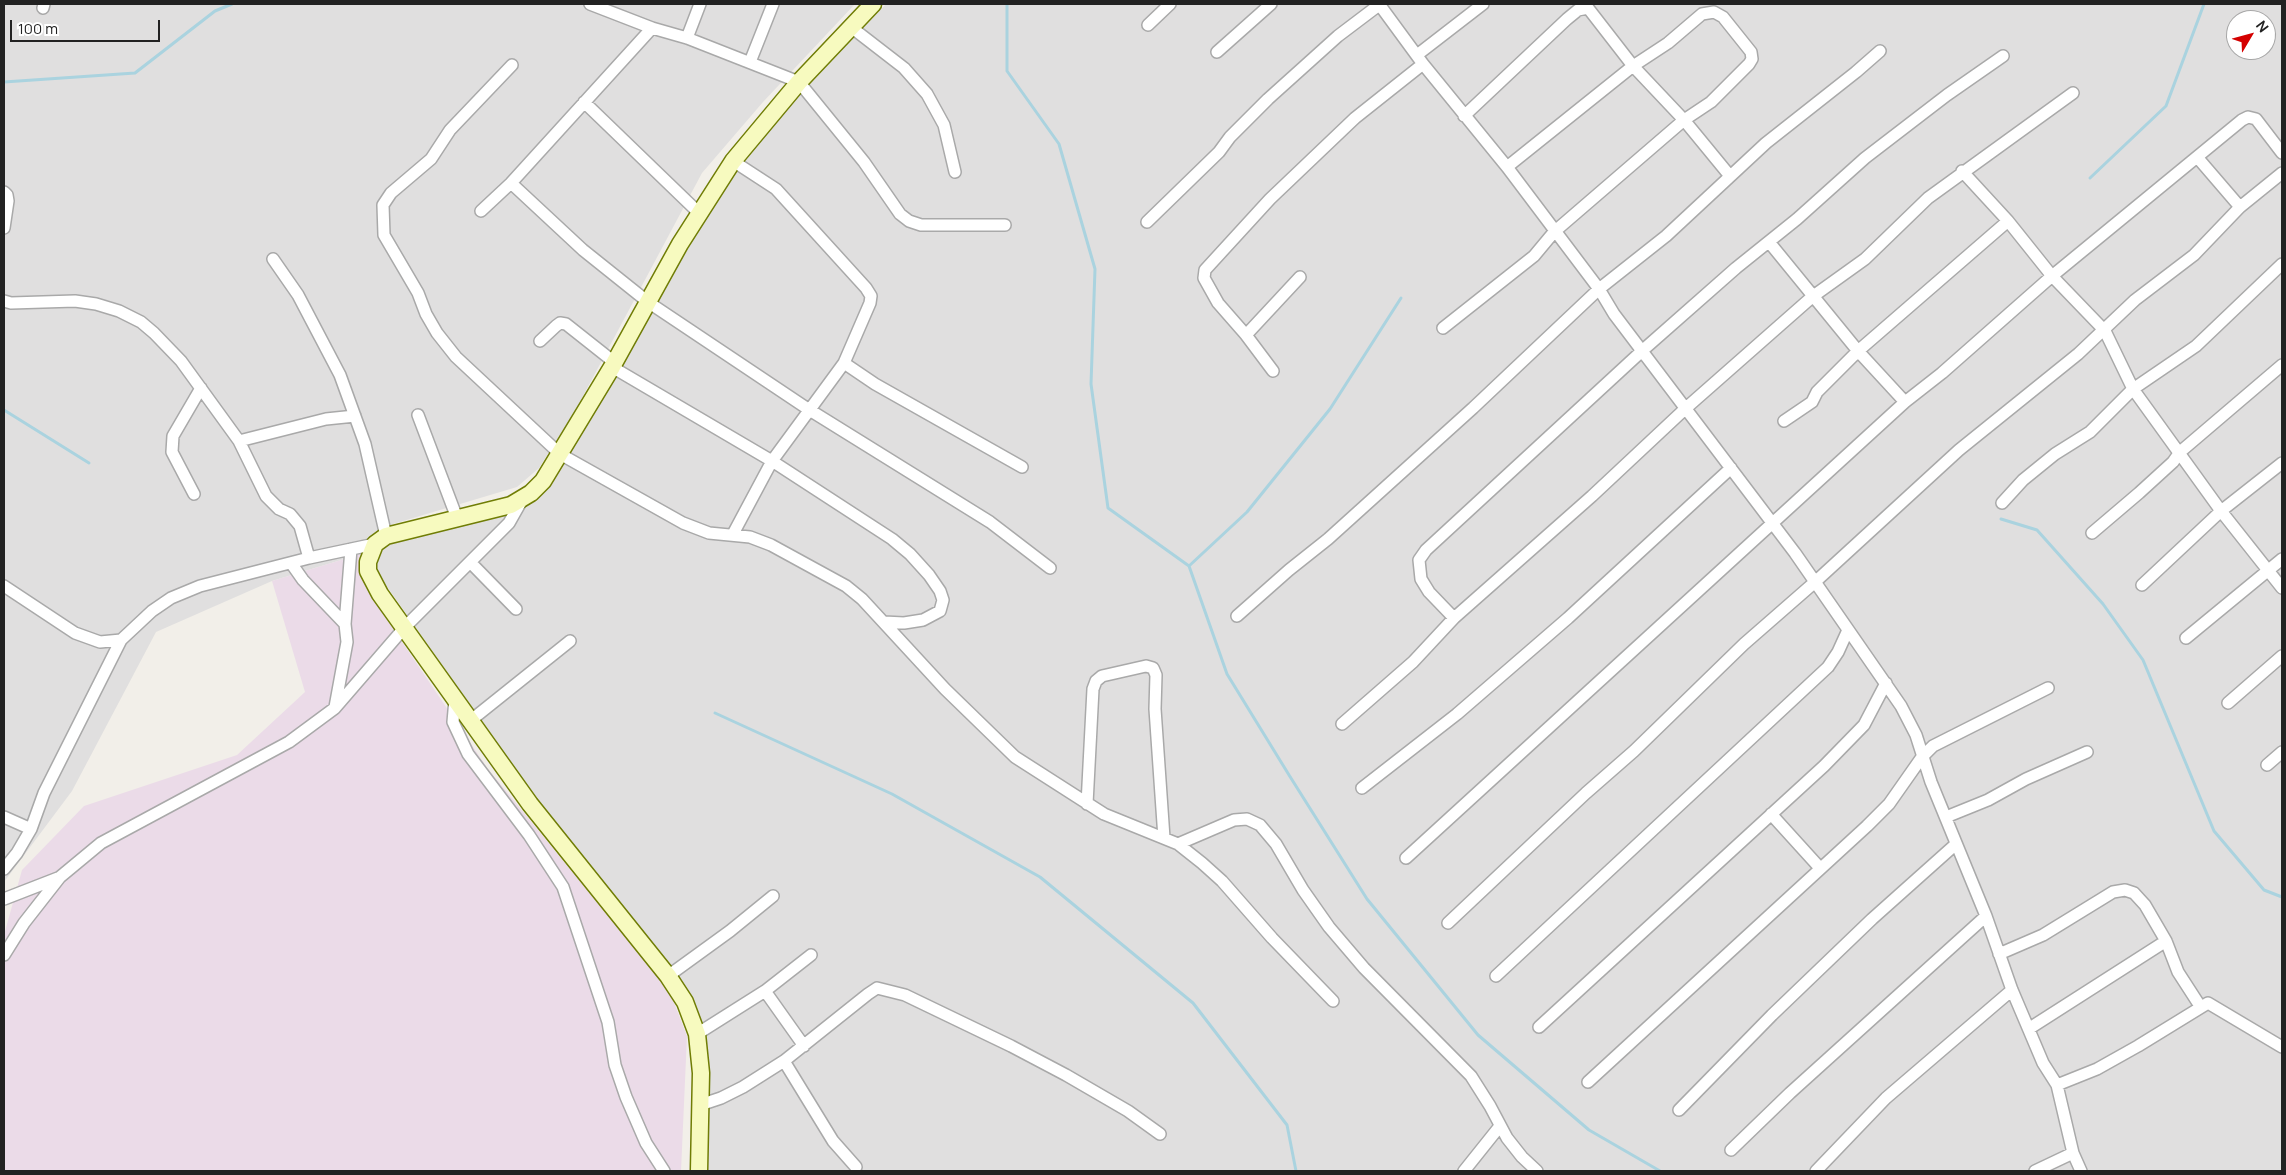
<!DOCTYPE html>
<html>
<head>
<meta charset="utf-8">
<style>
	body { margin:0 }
	#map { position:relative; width:2286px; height:1175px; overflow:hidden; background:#f2efe9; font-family:Manrope,sans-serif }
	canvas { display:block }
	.frame { position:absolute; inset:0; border:5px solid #222; pointer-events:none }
	.north { position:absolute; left:2226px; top:10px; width:50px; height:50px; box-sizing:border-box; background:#fff; border:1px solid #a7a7a7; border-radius:50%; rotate:53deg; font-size:14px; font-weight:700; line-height:20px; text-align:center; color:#222 }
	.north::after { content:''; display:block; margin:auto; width:18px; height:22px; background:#d40000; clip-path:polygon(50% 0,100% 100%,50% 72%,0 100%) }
	.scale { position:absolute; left:10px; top:20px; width:150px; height:22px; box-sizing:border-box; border:2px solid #222; border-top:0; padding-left:6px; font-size:15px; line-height:18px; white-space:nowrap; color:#222; -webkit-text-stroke:4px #fff; paint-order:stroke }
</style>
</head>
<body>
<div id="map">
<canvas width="2286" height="1175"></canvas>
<div class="frame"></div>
<div class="north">N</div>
<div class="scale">100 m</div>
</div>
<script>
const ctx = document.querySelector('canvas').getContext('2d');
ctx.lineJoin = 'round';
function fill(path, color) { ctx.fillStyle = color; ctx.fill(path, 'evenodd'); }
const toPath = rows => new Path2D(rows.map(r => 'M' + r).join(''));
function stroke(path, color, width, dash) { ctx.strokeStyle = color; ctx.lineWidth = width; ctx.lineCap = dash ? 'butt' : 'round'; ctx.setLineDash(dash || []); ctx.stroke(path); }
fill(toPath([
	[4,4,855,4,763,102,702,173,575,411,539,468,517,487,393,524,361,554,272,581,156,632,72,791,4,882],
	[886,4,2282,4,2282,1171,704,1171,689,994,526,784,376,571,376,558,387,545,453,528,537,501,745,153],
	[2236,20,2266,20,2266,50,2236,50]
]), '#e0dfdf');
fill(toPath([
	[361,554,367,590,488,769,669,990,687,1036,681,1171,4,1171,4,935,22,870,84,806,237,755,305,692,272,581]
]), '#ebdbe8');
stroke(toPath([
	[1007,4,1007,71,1059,144,1095,269,1091,384,1108,508,1189,566,1227,674,1289,775,1367,899,1478,1035,1589,1130,1660,1171],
	[4,82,135,73,215,11,232,4],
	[2090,178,2166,106,2204,4],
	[4,410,89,463],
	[2001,519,2037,530,2103,604,2143,660,2214,831,2264,890,2282,897],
	[1189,566,1247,512,1330,409,1401,298],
	[715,713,892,794,1040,877,1193,1003,1287,1125,1296,1171]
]), '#aad3df', 3);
const street = toPath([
	[590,4,652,28,687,38,799,82,864,162,900,214,909,221,921,225,1005,225],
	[1379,4,1423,64,1507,167,1599,289,1614,314,1795,553,1901,706,1916,735,1931,782,1986,916,2012,990,2043,1063,2057,1085,2073,1153,2081,1171],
	[43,8,44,4],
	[1148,25,1170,4],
	[851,27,904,68,927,94,944,125,955,172],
	[687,38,700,4],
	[1217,52,1271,4],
	[1417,55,1483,4],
	[750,62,773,4],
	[512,65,450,130,431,159,391,193,383,205,384,235,418,293,426,314,437,333,456,357,560,454,683,523,709,533,750,537,771,545,846,586,862,599,945,689,1015,757,1104,814,1178,844,1202,863,1222,881,1272,938,1333,1001],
	[584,102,699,213],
	[1464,116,1567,19,1578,10,1588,8,1633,66,1684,120,1730,176],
	[2197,157,2240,207],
	[733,161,776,189,866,288,871,296,870,303,844,363,772,461,733,534],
	[1962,171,2008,221,2052,276,2105,331,2133,389,2221,511,2282,588],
	[511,183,583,250,648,302,808,409,990,522,1050,568],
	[4,192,7,195,8,201,4,228],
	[481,211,511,183,652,28],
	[1147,222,1219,152,1230,137,1268,99,1338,36,1379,5],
	[1769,242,1858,351,1905,402],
	[273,259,298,295,340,375,365,444,386,536],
	[4,301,11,303,75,301,96,304,119,311,141,322,154,333,181,361,239,441,266,496,279,509,290,514,300,526,309,558],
	[1443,328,1534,256,1554,232,1684,120,1711,102,1749,64,1752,59,1751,52,1723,17,1714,12,1702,14,1668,43,1633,66,1507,167],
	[1246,335,1300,277],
	[540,341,556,326,560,323,566,324,614,362],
	[844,363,875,384,1022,467],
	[612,367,772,461,892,539,910,554,929,575,940,591,943,600,940,611,923,620,904,623,884,622],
	[1273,371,1246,335,1218,303,1204,278,1205,270,1270,199,1355,118,1423,64],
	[418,415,457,518],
	[1784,421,1812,402,1817,392,1858,351,2008,221],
	[239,441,326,419,355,416],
	[194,494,172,452,173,436,201,388],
	[2002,503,2023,480,2055,454,2090,432,2133,389,2196,346,2282,264],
	[2092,533,2139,493,2173,462,2180,452,2282,365],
	[470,562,516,609],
	[291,563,303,580,345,624],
	[2142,585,2221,511,2282,463],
	[4,586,75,633,100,642,121,640,152,611,171,598,200,586,309,558,375,544],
	[1237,616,1289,570,1328,539,1473,408,1599,289,1666,236,1766,143,1856,72,1880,51],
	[1454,618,1429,592,1421,579,1419,560,1426,550,1643,350,1736,268,1797,219,1865,158,1947,95,2003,56],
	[2186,638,2282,559],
	[455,699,453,722,468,754,529,835,563,887,608,1022,615,1065,626,1097,646,1143,664,1171],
	[2228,703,2282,656],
	[335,707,347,642,345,624,351,549],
	[470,721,570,641],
	[1342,724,1413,662,1454,618,1592,496,1686,408,1812,297,1865,259,1928,198,2073,93],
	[2267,765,2282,752],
	[1362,788,1457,714,1568,618,1731,468],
	[1087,804,1093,689,1096,681,1102,676,1146,666,1153,668,1156,675,1155,709,1164,838],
	[1771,814,1820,868],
	[4,817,31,829],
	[1946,817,1988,800,2026,779,2087,752],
	[1178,844,1234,820,1247,819,1260,825,1276,844,1303,890,1329,927,1364,968,1471,1076,1490,1106,1507,1138,1522,1157,1537,1171],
	[1406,858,1905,402,1942,373,2052,276,2242,120,2248,117,2256,119,2282,153],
	[4,869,17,853,31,829,44,793,121,640],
	[4,899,58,878],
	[1448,923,1586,793,1634,751,1744,644,1815,582,1959,450,2078,354,2135,300,2194,255,2240,207,2282,173],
	[1999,954,2043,935,2113,892,2125,890,2134,893,2145,905,2166,941,2178,972,2200,1006],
	[4,955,24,923,60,877,101,843,289,742,335,708,405,627,509,523,522,500],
	[668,976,730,931,773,896],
	[1496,976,1828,667,1838,652,1848,630],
	[765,991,804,1046],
	[1539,1027,1824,766,1864,725,1886,683],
	[2030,1028,2166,941],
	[697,1034,765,991,811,955],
	[784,1061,833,1141,856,1167],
	[1588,1082,1867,826,1889,804,1922,757,1933,746,2048,688],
	[2057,1085,2097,1069,2138,1046,2208,1003,2282,1047],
	[700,1105,721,1098,743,1087,784,1061,868,994,877,988,905,995,1011,1046,1066,1075,1128,1111,1160,1134],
	[1679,1110,1772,1015,1872,919,1956,844],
	[1731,1150,1790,1093,1986,916],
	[1464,1171,1500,1126],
	[1816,1171,1886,1098,2012,990],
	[2035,1171,2073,1153]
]);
const secondary = toPath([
	[699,1171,701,1073,697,1034,685,1002,668,976,530,804,380,594,368,571,368,562,375,544,386,536,511,505,531,493,543,481,612,367,680,244,733,161,799,82,873,4]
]);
stroke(street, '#a9a9a9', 14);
stroke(secondary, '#707d05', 19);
stroke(street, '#fff', 11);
stroke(secondary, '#f7fabf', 16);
</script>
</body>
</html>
